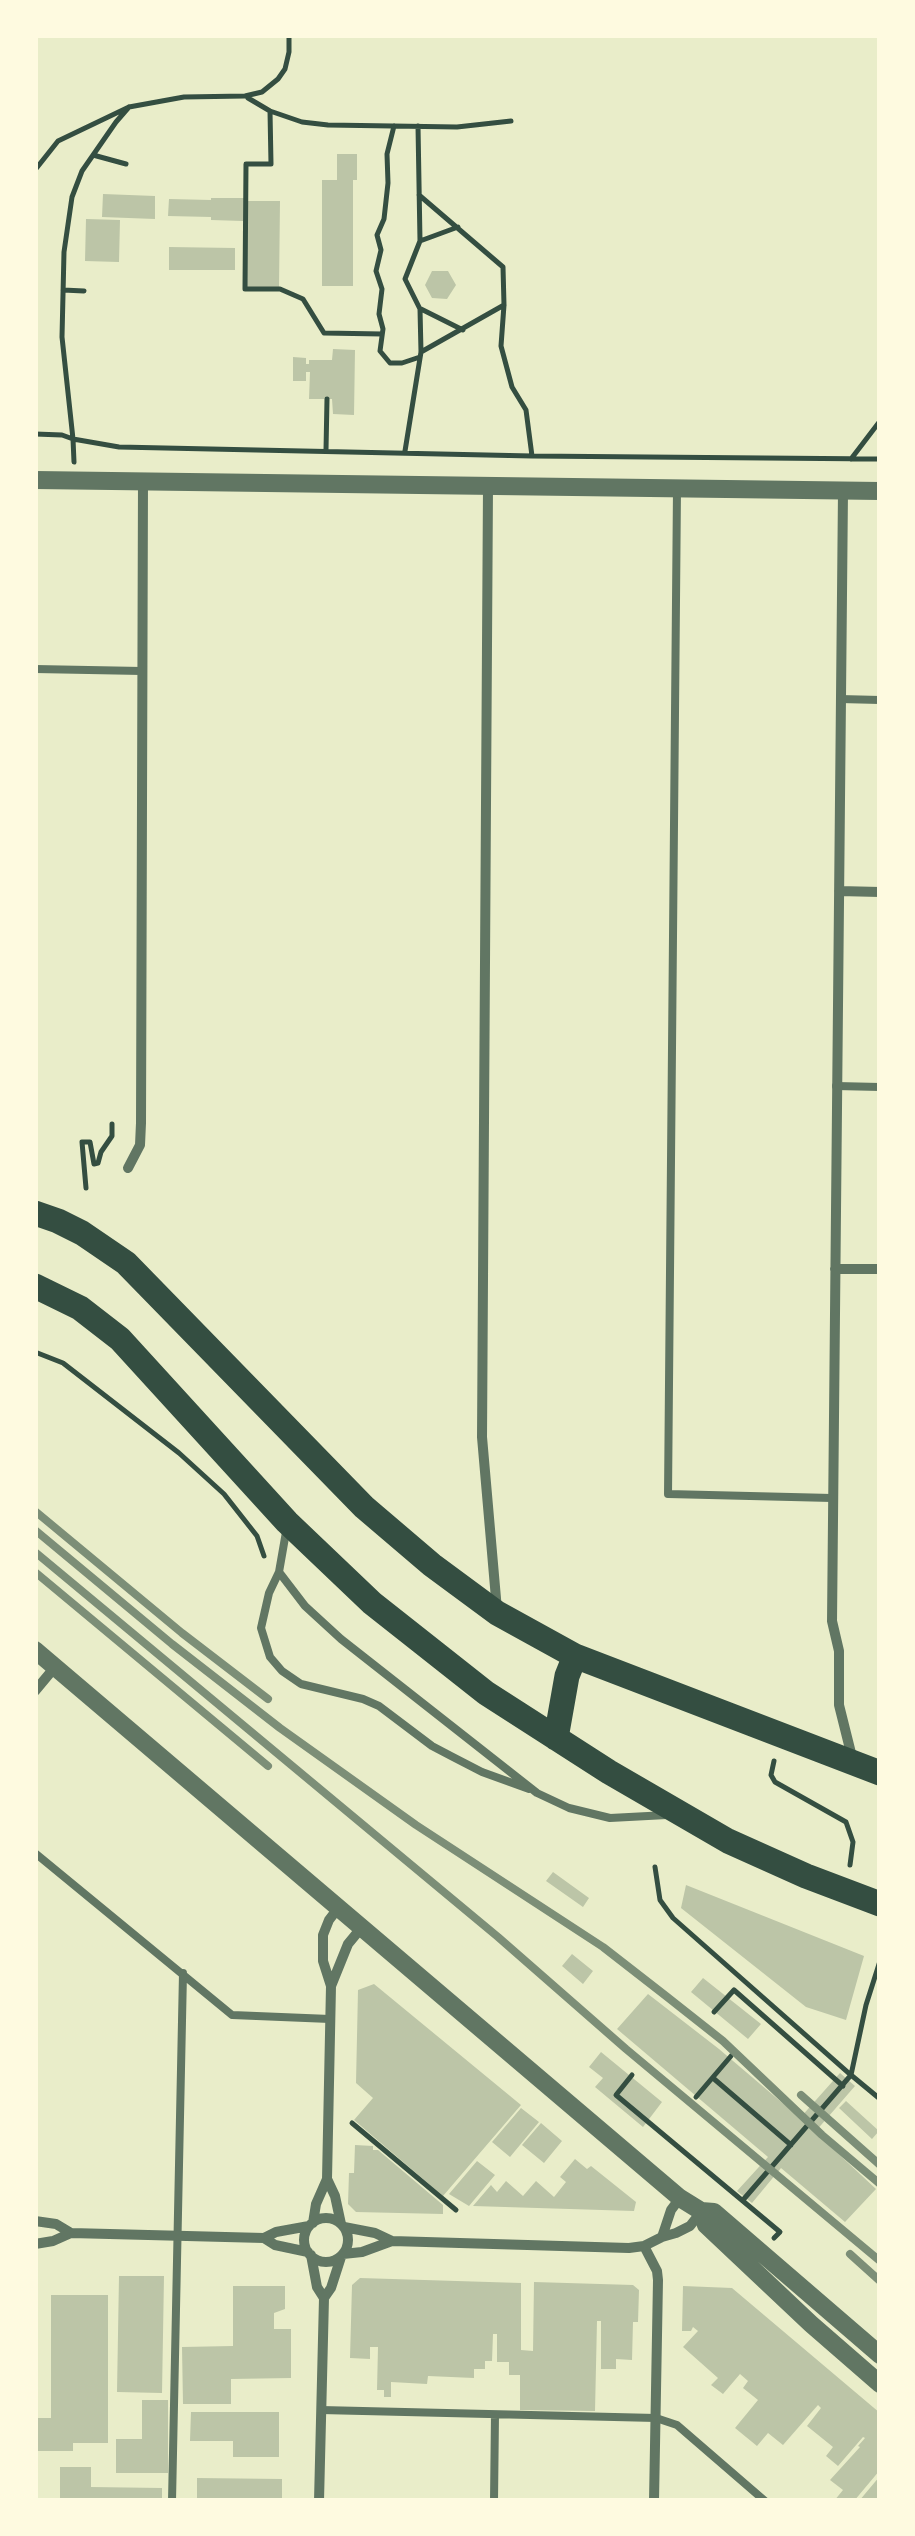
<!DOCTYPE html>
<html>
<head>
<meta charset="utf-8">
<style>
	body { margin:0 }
	#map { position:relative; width:915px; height:2536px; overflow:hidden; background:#e9edc9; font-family:Helvetica,sans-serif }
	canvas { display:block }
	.frame { position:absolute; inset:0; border:38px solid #fefae0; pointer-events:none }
</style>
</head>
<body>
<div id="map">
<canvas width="915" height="2536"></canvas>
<div class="frame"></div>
</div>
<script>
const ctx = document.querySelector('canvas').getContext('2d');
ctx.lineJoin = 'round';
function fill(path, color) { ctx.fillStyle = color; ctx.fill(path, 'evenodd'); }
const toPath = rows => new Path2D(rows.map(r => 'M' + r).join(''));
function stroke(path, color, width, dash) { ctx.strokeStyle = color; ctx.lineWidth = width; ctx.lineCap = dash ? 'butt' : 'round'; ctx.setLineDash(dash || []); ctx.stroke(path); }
fill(toPath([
	[337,154,357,154,357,180,353,180,353,286,322,286,322,180,337,180],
	[103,194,155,196,155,219,102,217],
	[211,198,244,198,243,221,211,220,211,217,168,216,169,199,211,200],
	[247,201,280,201,279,288,246,288],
	[86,219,120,220,119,262,85,261],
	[169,247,235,248,235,270,169,270],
	[432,271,448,271,456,285,447,299,432,298,425,285],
	[333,349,355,350,354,415,333,414,332,399,309,399,310,372,306,372,306,381,293,381,293,357,306,358,306,364,309,364,309,360,332,360],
	[553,1872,589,1898,583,1907,546,1881],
	[686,1885,864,1956,846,2020,806,2007,681,1908],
	[572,1954,593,1971,583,1984,562,1966],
	[703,1978,761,2024,748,2039,691,1992],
	[374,1984,521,2105,443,2196,354,2120,373,2098,356,2083,358,1990],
	[648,1994,719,2049,800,2118,840,2073,855,2086,815,2132,876,2189,845,2222,781,2168,752,2203,737,2191,768,2157,617,2029],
	[601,2052,662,2102,643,2127,595,2087,603,2078,589,2067],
	[846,2101,879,2131,872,2139,839,2108],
	[521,2108,539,2122,510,2157,492,2142],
	[541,2123,562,2141,544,2163,522,2145],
	[355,2145,373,2146,373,2150,378,2150,443,2205,443,2214,356,2212,348,2204,349,2173,354,2173],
	[575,2159,587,2169,591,2166,636,2202,634,2211,473,2206,491,2185,497,2192,506,2181,523,2196,536,2181,554,2197,566,2182,560,2177],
	[477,2161,495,2175,469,2206,449,2194],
	[119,2276,164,2276,162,2393,117,2392],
	[360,2278,521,2283,521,2350,533,2351,534,2282,633,2285,639,2290,638,2322,633,2322,632,2360,616,2359,616,2369,601,2369,601,2321,597,2321,595,2411,520,2410,520,2375,509,2375,509,2362,497,2362,497,2334,493,2334,492,2361,485,2361,485,2369,474,2369,474,2378,428,2376,427,2384,391,2382,391,2397,384,2397,384,2390,377,2390,378,2347,370,2347,370,2359,350,2358,352,2285],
	[233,2286,285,2286,285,2309,274,2313,274,2329,291,2329,291,2378,231,2379,231,2404,183,2404,182,2347,233,2346],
	[683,2286,732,2288,880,2413,880,2470,854,2501,834,2501,843,2490,830,2480,860,2447,858,2446,865,2438,863,2437,838,2466,826,2456,833,2447,807,2426,821,2408,818,2405,783,2445,768,2433,757,2446,735,2428,758,2400,743,2388,748,2381,740,2374,723,2394,711,2385,718,2378,683,2347,698,2331,693,2327,691,2331,682,2331],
	[51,2295,108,2295,108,2443,73,2443,73,2451,36,2451,36,2418,51,2418],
	[142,2400,168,2400,168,2473,116,2473,116,2439,142,2439],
	[191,2412,279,2412,279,2457,233,2457,233,2441,190,2441],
	[60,2467,91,2467,91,2487,162,2488,162,2501,60,2501],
	[880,2476,880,2501,859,2501],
	[197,2478,282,2479,282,2501,197,2501]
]), '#bcc5a7');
stroke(toPath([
	[248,98,270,111,302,122,328,125,457,127,511,121],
	[270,111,271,164,246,164,245,289,280,289,303,299,324,333,382,334],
	[394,126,387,154,388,183,384,219,377,235,381,250,376,271,382,289,379,314,383,329,380,351,390,363,402,363,420,357],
	[93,155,126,164],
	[35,170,58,141,129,107,184,97,245,96,262,92,278,79,285,69,289,52,289,35],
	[419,195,503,267,504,305,501,346,512,387,526,410,532,456],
	[420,241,458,227],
	[63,290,84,291],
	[421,309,463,330],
	[421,352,504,305],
	[35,434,62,435,73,439,119,447,532,456,880,459],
	[326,450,327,399],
	[405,451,421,352,420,309,405,279,420,241,418,126],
	[851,459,880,421],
	[74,462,73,439,62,337,64,252,72,197,82,171,116,122,129,107],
	[86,1188,82,1142,90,1142,94,1164,98,1163,101,1152,112,1136,112,1124],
	[35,1352,63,1363,179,1453,224,1494,257,1536,264,1556],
	[774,1761,771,1775,775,1782,846,1822,853,1842,850,1865],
	[655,1867,660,1900,673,1918,851,2075,866,2005,880,1961],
	[714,2012,734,1990,843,2086],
	[632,2075,616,2095,780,2232,774,2238],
	[713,2078,791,2145],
	[696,2097,731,2056],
	[352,2123,456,2210],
	[743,2200,851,2075,880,2099]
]), '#344e41', 5);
stroke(toPath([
	[677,489,668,1494,832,1498],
	[35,669,142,671],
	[840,699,880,700],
	[836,1086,880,1087],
	[286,1532,279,1572,305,1606,341,1639,537,1793,569,1808,610,1818,667,1815],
	[279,1572,269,1593,261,1628,270,1657,282,1671,301,1684,363,1699,379,1706,432,1746,451,1756,482,1772,529,1789],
	[35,1853,232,2015,330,2019],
	[321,2410,656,2418,677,2425,765,2501],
	[172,2501,183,1973],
	[494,2501,495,2415]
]), '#617663', 8);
stroke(toPath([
	[488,486,482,1437,497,1610],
	[843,491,832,1621,839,1651,839,1705,852,1757],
	[839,891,880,892],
	[128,1168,140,1145,141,1123,143,481],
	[835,1269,880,1269],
	[35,1691,55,1667],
	[331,1986,348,1944,362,1927],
	[327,2179,335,2196,341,2224],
	'304 2240a22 22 0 1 1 44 0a22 22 0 1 1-44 0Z',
	[35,2221,56,2224,71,2233],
	[313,2223,316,2204,327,2179,331,1986,323,1961,323,1935,329,1920,339,1907],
	[344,2227,375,2233,392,2241,629,2248,644,2246,662,2237,676,2233,690,2226,701,2212],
	[662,2237,671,2210,680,2198],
	[264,2238,275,2245,308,2252],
	[35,2244,53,2241,71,2233,264,2238,276,2232,309,2226],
	[644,2246,657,2271,658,2280,654,2501],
	[343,2254,362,2252,392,2241],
	[311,2255,317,2287,324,2298],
	[319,2501,324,2298,331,2288,341,2257]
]), '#617663', 10);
stroke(toPath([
	[35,480,880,491],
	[35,1650,680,2198,701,2211,714,2212,880,2355],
	[701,2211,706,2225,811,2324,880,2384]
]), '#617663', 18);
stroke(toPath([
	[35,1213,58,1221,82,1233,126,1263,364,1507,432,1565,497,1613,575,1656,880,1773],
	[35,1286,80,1308,120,1339,287,1522,372,1603,486,1693,609,1772,728,1841,806,1876,880,1904],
	[556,1738,567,1676,575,1656]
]), '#344e41', 25);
stroke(toPath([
	[35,1511,182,1633,268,1699],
	[35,1530,172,1644,280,1728,416,1825,603,1947,666,1996,723,2041,822,2135,880,2184],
	[35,1552,498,1937,626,2049,880,2261],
	[35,1572,268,1766],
	[801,2095,880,2165],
	[850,2254,880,2281]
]), '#7c8e77', 8);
</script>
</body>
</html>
